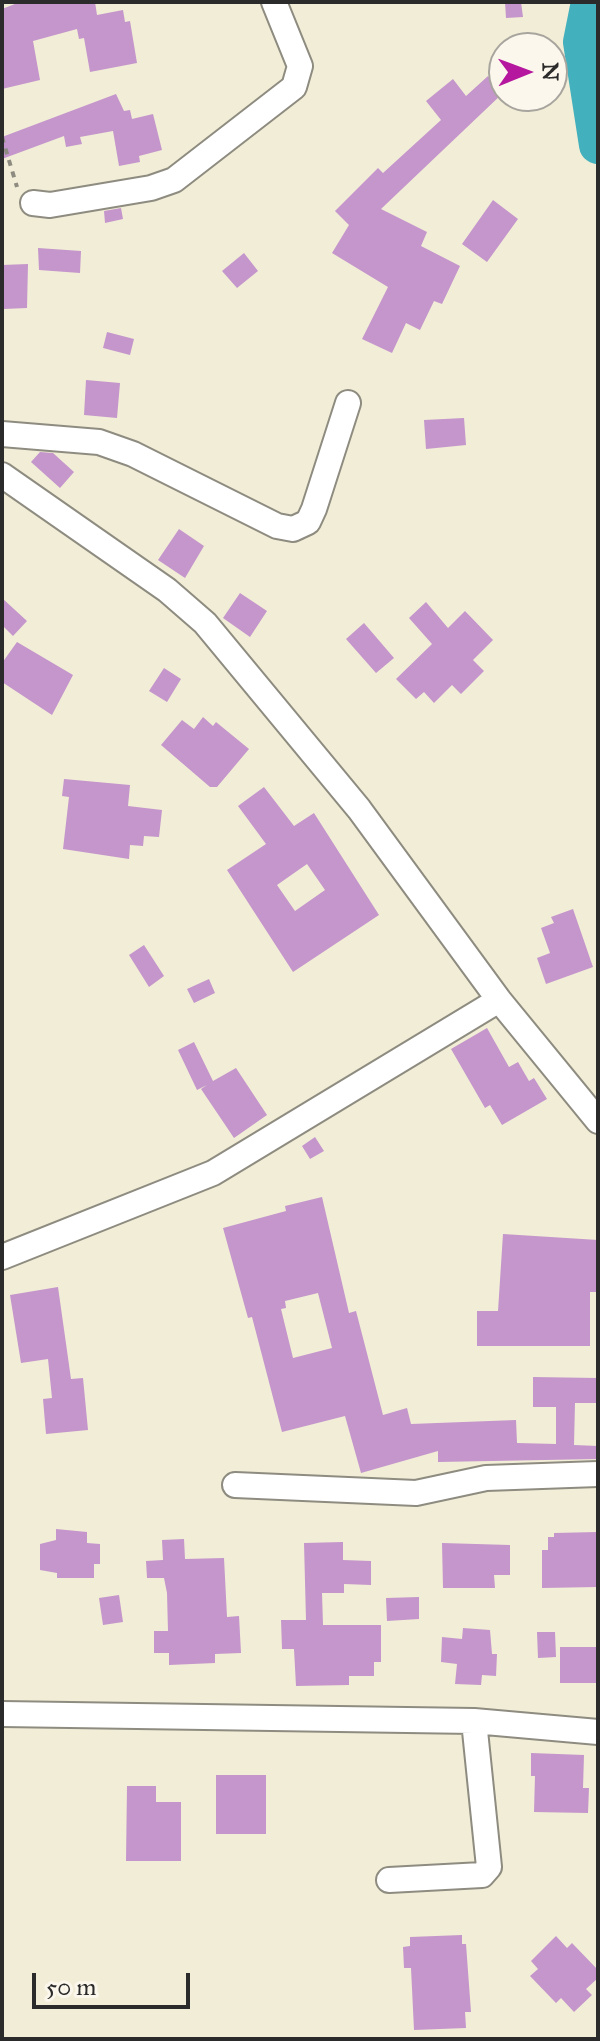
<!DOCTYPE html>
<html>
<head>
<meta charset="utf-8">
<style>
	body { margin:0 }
	#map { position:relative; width:600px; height:2041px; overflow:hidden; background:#f2edd6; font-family:"IM FELL Great Primer",serif }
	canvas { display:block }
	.frame { position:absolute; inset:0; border:4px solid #2b2b2b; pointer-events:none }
	.north { position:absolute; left:488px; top:32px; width:80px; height:80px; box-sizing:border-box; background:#fbf7ec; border:2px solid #a8a59f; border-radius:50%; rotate:89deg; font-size:22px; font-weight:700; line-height:32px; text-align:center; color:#2b2b2b }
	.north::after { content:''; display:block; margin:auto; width:28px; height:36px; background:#b5179e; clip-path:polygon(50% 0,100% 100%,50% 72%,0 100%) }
	.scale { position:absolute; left:32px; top:1973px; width:158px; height:36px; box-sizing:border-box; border:4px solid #2b2b2b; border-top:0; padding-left:10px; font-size:24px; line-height:28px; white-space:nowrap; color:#2b2b2b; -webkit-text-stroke:6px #fbf7ec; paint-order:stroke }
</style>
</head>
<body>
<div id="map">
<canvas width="600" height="2041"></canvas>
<div class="frame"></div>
<div class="north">N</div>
<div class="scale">50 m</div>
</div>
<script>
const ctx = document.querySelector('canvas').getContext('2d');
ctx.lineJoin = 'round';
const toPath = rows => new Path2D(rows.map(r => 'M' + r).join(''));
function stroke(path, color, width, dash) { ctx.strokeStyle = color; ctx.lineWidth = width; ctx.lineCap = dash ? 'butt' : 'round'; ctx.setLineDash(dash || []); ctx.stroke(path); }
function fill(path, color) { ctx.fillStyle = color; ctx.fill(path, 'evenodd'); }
stroke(toPath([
	[590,2,582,42,598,145]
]), '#42b1bd', 38);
fill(toPath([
	[20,2,95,2,97,15,123,10,125,22,130,21,137,63,90,72,84,38,79,39,77,29,33,41,40,80,2,89,2,9],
	[505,2,521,2,523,17,506,18],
	[488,76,503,93,381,209,427,232,421,246,460,266,442,304,434,301,420,330,406,323,392,353,362,339,388,287,332,253,349,225,335,211,378,168,383,173,441,120,426,101,453,79,466,96],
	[116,94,124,111,130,110,132,119,153,114,162,150,139,156,140,162,119,166,113,131,80,137,82,144,66,147,64,136,2,159,2,137],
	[493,200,518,219,487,262,462,244],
	[121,208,123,219,105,223,104,211],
	[38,248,81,251,80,273,39,270],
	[244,253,258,271,237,288,222,271],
	[28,264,27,308,4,309,2,265],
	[107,332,134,339,130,355,103,348],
	[86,380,120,383,117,418,84,415],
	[464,418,466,445,426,449,424,420],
	[40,452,53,453,74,472,60,488,31,462],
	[179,529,204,546,185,578,158,560],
	[240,593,267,611,250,637,223,618],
	[2,598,27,621,13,636,2,625],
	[426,602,448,628,465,611,493,640,473,660,484,671,461,694,452,685,434,703,424,692,416,699,396,679,432,644,409,618],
	[364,623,394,658,376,673,346,639],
	[17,642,73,675,52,715,2,682,2,663],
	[164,668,181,679,167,702,149,691],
	[203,717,213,726,216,722,249,749,217,787,210,787,161,745,182,720,194,729],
	[64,779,130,785,128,806,162,810,159,837,144,836,143,846,130,845,129,859,63,849,69,797,62,796],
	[264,787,294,826,314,813,379,915,293,972,227,870,266,844,238,806],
	[307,864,325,890,295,911,277,885],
	[573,909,593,967,546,984,537,958,550,953,541,928,554,923,551,917],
	[144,945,164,976,149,987,129,955],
	[209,979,215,993,194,1003,187,989],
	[487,1028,509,1067,518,1062,529,1081,534,1078,547,1099,502,1125,490,1105,485,1108,451,1049],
	[194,1042,213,1081,236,1068,267,1115,234,1138,201,1089,207,1085,197,1090,178,1050],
	[315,1137,324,1151,310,1159,302,1146],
	[322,1197,349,1313,356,1311,383,1415,407,1408,411,1424,516,1420,517,1443,556,1444,556,1407,533,1407,533,1377,598,1378,598,1403,575,1403,574,1445,598,1446,598,1459,438,1462,438,1451,361,1473,345,1416,282,1432,252,1317,248,1318,223,1228,286,1211,285,1206],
	[318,1293,332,1348,293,1358,281,1309,286,1308,285,1301],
	[503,1234,598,1240,598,1292,590,1292,590,1346,477,1346,477,1311,498,1311],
	[58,1287,71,1379,83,1378,88,1430,46,1434,43,1399,52,1398,48,1359,21,1363,10,1295],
	[56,1529,87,1532,87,1543,100,1544,100,1564,94,1564,94,1578,57,1578,57,1573,40,1570,40,1544,56,1540],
	[598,1532,598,1587,542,1588,542,1550,548,1550,548,1537,554,1537,554,1533],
	[184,1539,185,1559,224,1558,227,1617,239,1616,241,1653,215,1654,215,1663,169,1665,169,1653,154,1653,154,1631,168,1631,167,1593,164,1578,147,1578,146,1561,163,1560,162,1540],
	[343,1542,343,1560,371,1561,371,1585,344,1584,344,1593,322,1593,323,1625,381,1625,381,1662,374,1662,374,1676,349,1676,349,1685,296,1686,294,1649,282,1649,281,1620,306,1620,304,1543],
	[442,1543,510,1545,510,1575,494,1575,495,1588,443,1588],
	[119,1595,123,1622,103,1625,99,1598],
	[419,1597,419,1619,387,1621,386,1598],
	[463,1628,490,1630,492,1654,497,1654,496,1676,482,1675,481,1685,455,1684,457,1664,441,1662,442,1637,462,1639],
	[537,1632,555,1632,556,1657,538,1658],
	[560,1647,598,1647,598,1683,560,1683],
	[531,1753,584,1755,583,1788,589,1788,588,1813,534,1812,535,1776,531,1776],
	[216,1775,266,1775,266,1834,216,1834],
	[127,1786,156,1786,156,1802,181,1802,181,1861,126,1861],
	[462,1935,462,1944,466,1944,471,2012,465,2012,466,2028,414,2030,411,1968,404,1968,403,1947,410,1946,410,1937],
	[556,1936,567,1948,572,1943,598,1970,598,1978,586,1989,592,1995,574,2012,561,1998,556,2003,530,1976,538,1969,531,1961]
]), '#c496cc');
const minor = toPath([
	[33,203,50,205,151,188,174,180,294,87,300,66,274,2],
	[2,434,99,442,133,454,277,526,293,529,308,522,314,509,348,403],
	[2,475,167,590,205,623,359,809,499,1000,598,1121],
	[2,1257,213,1173,499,1000],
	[235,1485,416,1493,486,1478,598,1474],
	[2,1714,474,1721,598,1732],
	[389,1880,482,1875,489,1867,474,1721]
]);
stroke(minor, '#8e8c80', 28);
stroke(toPath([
	[2,137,17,187]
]), '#8e8c80', 4, [6, 6]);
stroke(minor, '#fff', 24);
</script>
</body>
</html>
